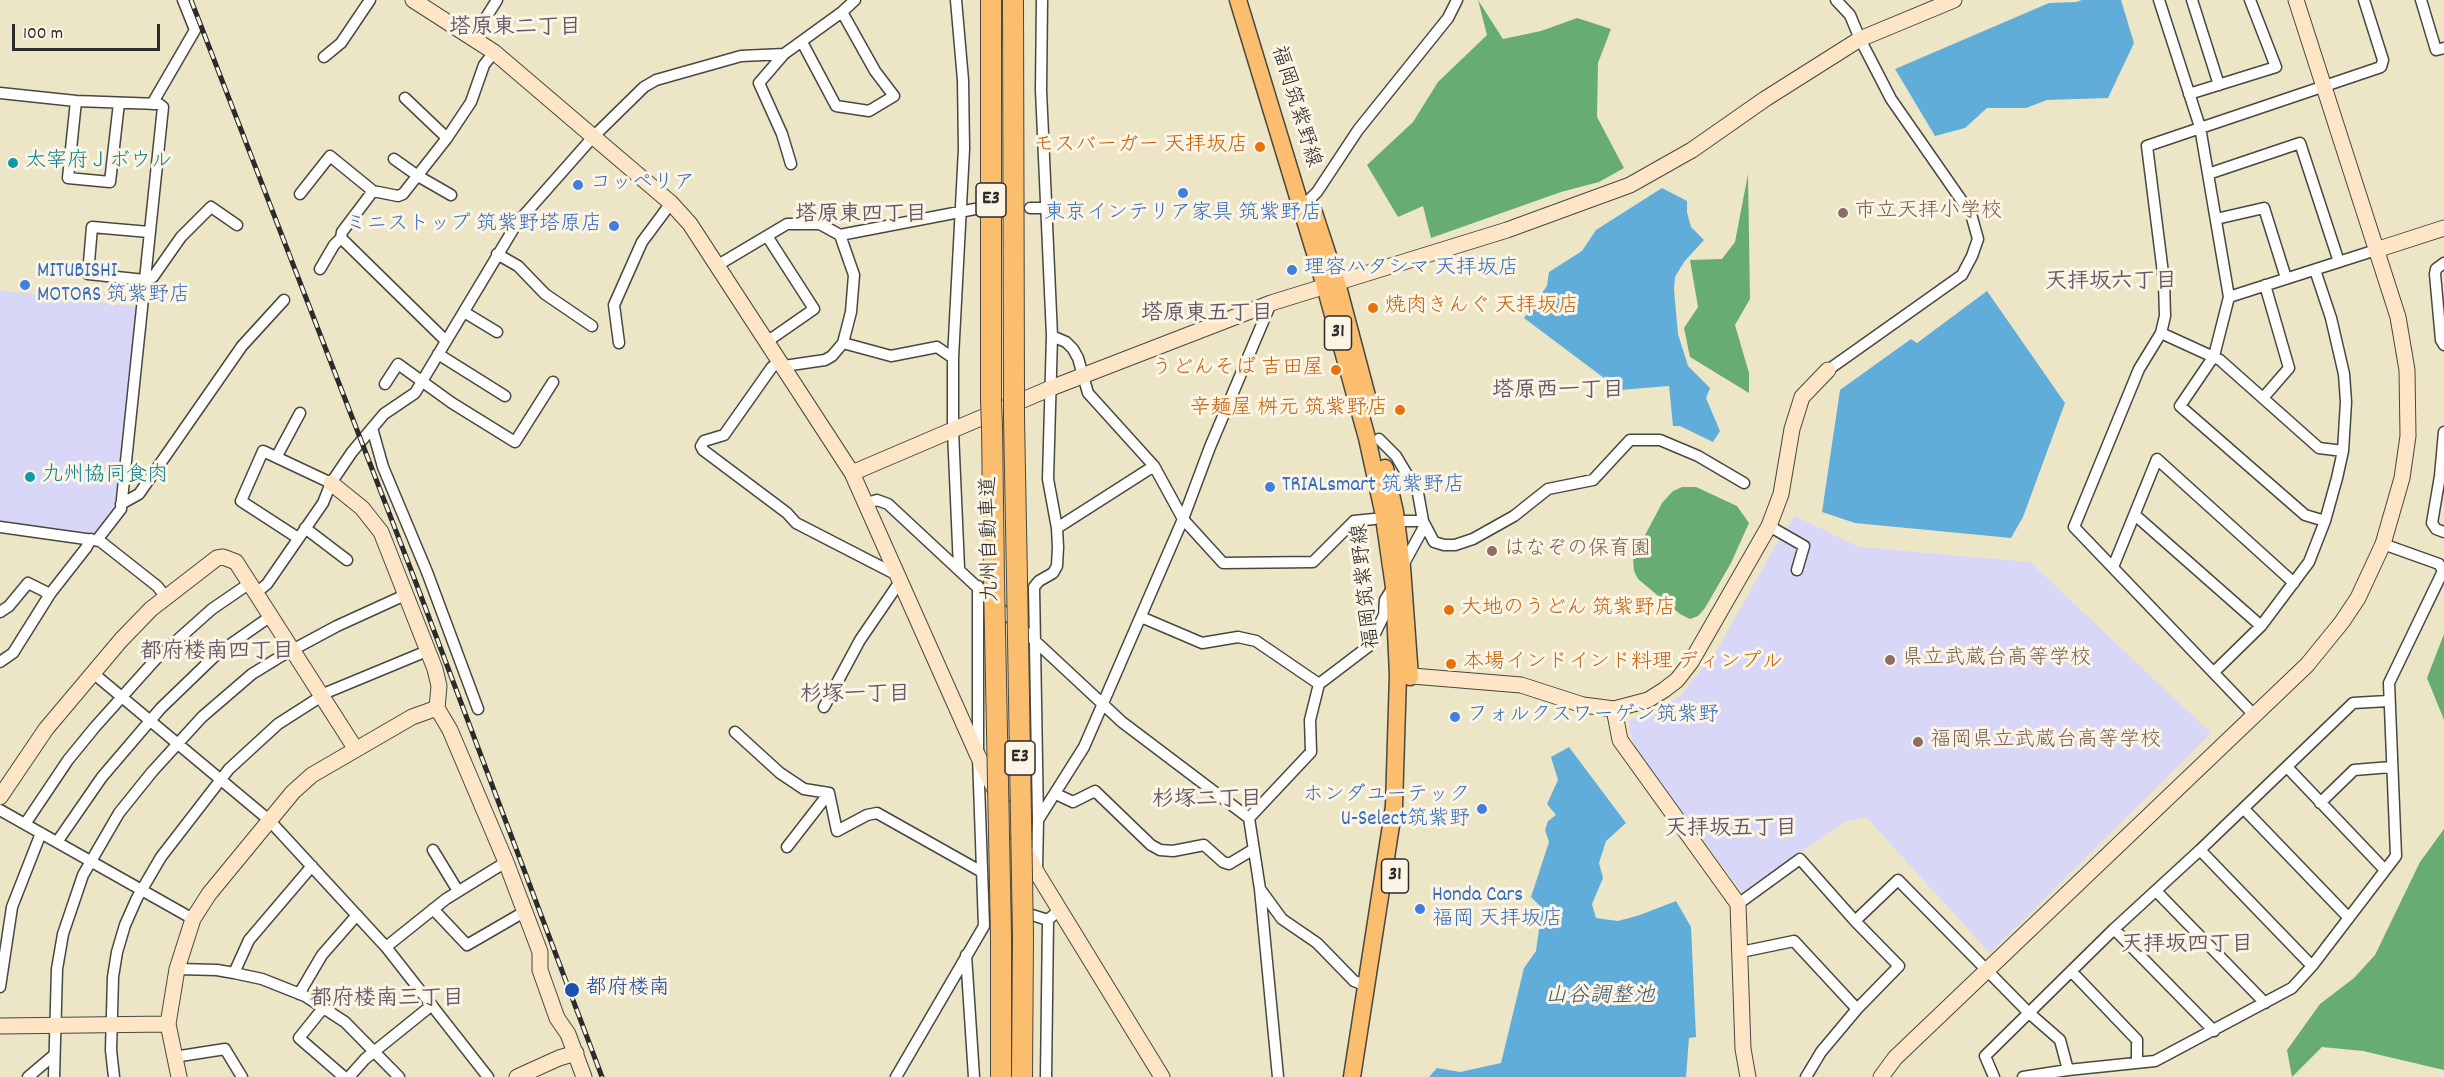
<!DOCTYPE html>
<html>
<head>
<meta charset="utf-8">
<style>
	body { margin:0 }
	#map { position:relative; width:2444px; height:1077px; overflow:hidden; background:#ece6c7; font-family:Dekko,sans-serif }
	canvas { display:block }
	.scale { position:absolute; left:12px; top:24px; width:148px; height:27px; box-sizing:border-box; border:3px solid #2b2b2b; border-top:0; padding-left:8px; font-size:18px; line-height:21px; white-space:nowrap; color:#2b2b2b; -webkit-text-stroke:4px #fcf5e5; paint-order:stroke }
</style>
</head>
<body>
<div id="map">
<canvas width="2444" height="1077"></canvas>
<div class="scale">100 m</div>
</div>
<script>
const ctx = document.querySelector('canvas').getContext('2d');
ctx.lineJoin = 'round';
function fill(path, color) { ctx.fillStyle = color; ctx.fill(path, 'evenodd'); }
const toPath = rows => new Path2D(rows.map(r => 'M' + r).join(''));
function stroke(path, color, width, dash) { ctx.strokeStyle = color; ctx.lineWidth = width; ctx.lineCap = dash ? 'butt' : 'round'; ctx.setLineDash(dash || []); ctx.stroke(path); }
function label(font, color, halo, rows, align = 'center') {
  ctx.font = font + ' Dekko,"Klee One",sans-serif'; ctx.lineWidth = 6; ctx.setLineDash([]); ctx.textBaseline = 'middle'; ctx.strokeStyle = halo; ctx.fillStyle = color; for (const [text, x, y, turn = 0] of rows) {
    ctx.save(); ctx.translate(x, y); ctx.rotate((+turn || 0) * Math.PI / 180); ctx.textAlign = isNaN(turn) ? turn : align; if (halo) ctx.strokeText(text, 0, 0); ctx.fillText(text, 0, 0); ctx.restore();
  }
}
fill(toPath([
	[0,290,138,307,117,511,95,535,0,524],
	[1795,516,1859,547,2030,562,2211,733,1990,953,1866,817,1846,821,1742,892,1636,751,1629,729,1630,720,1660,708,1680,696,1717,650,1777,543]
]), '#d8d7f8');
fill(toPath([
	[1478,0,1503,39,1541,31,1577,18,1611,29,1598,63,1597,117,1624,168,1599,182,1561,192,1431,238,1423,206,1398,217,1367,165,1413,122,1438,82,1487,35],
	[1748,174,1750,299,1735,325,1749,373,1749,393,1690,357,1684,328,1698,307,1690,260,1722,259,1735,242],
	[1682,487,1696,487,1737,506,1749,523,1731,563,1705,608,1698,616,1690,619,1680,614,1638,579,1634,571,1633,558,1662,503,1673,491],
	[2444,634,2444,720,2427,678],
	[2444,829,2444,1070,2363,1051,2322,1047,2292,1077,2287,1050,2320,1004,2354,978,2375,955,2420,862]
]), '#67ac72');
fill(toPath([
	[2082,0,2121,0,2134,43,2108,98,2047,100,2026,108,1987,108,1965,128,1935,136,1895,69,2049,3,2076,2],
	[1662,188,1687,201,1687,212,1691,227,1704,240,1684,262,1675,277,1674,289,1678,334,1688,366,1710,388,1706,398,1720,431,1713,442,1680,426,1673,426,1669,386,1620,390,1524,318,1547,286,1549,272,1582,251,1596,230],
	[1987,291,2065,403,2023,517,2011,538,1855,523,1822,512,1840,390,1911,339,1917,343],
	[1569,747,1626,823,1606,841,1599,863,1603,878,1592,904,1596,918,1618,921,1640,915,1676,901,1691,927,1696,1037,1689,1038,1686,1077,1429,1077,1437,1068,1460,1072,1501,1063,1524,968,1536,951,1542,908,1531,897,1549,842,1545,830,1548,821,1556,815,1547,804,1558,780,1551,757]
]), '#61adda');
const street = toPath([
	[956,0,963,80,964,149,953,358,953,431,959,568],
	[2159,0,2200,127,2229,297,2214,356,2180,406,2305,515,2325,521],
	[2192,0,2219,85],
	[2421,0,2436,50,2444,48],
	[473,38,497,0],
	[802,42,836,106,869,111,894,96,875,71,842,12],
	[784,54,759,83,782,134,791,164],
	[324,57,341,43,370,0],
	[0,93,76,101,159,104,163,107,121,509,97,540],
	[2189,94,2276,67,2250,0],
	[405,98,447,138],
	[76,101,68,178,110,182,119,103],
	[152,104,195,30,183,0],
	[394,159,418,176,451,195],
	[2208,174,2300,143,2339,262],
	[373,191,342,232,341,238,446,341],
	[300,194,330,156,373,191,398,196,403,194,447,138,471,102,484,65,494,52],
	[1310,199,1317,192,1358,130,1448,18,1457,0],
	[1030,208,1046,208],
	[2216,219,2264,208,2286,278],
	[149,232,92,227,88,274,145,280,153,277,181,237,211,207,237,225],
	[840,235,975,209],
	[767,236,814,309,768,341],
	[497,254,518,266,545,294,592,326],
	[2444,263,2436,269,2435,274,2441,340,2444,345],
	[718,265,787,224,820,224,840,235,854,275,851,312,843,343,832,356,825,360,784,366],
	[320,269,334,245,341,238],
	[2229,297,2376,250],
	[464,312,497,332],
	[2161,333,2220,360,2319,448,2343,451],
	[1052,336,1066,342,1073,349,1078,358,1088,393,1154,466,1183,519,1223,563,1313,562,1354,521,1374,519],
	[619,343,614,305,642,242,671,203],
	[843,343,891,356,937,347,953,358],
	[438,354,505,396],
	[781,362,772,367,724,435,704,441,701,446,703,450,787,513,796,523,899,576],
	[1828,370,1962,275,1972,256,1978,239,1971,214,1891,99,1860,39,1850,15,1836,0],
	[385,384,398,364,452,403,515,442,553,382],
	[2263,398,2289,368,2265,285],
	[372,428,383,467,427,572,478,709],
	[2444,432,2440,476,2432,523,2436,529,2444,532],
	[1379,439,1396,456,1418,493,1423,521,1434,542,1444,545,1455,545,1473,539,1514,516,1548,489,1593,480,1630,440,1660,440,1698,456,1744,483],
	[277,456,300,413],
	[867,503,877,500,888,504,1122,722,1249,818,1260,889,1278,1077],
	[121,504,139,494,242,346,284,300],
	[2135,515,2261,626],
	[1405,521,1423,521],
	[1769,526,1804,546,1797,570],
	[0,527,100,541,157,586,166,597],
	[305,528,347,560],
	[1057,528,1154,466],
	[298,538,241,501,263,451,331,483],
	[1402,567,1425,525],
	[2113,567,2157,459,2294,583],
	[256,593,267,584,323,503,331,483,352,452,384,414,415,393,517,223,593,137,644,87,656,80,741,56,784,54,842,12,855,0],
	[0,612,9,606,28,583,50,594],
	[1141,617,1202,643,1238,637,1256,641,1319,684],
	[0,662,13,653,50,594,86,548,91,539],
	[2214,672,2261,626,2309,562,2325,521,2337,478,2343,451,2346,402,2344,374,2331,318,2315,270],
	[93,673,269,820,386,947,488,1077],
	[824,707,860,640,901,580],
	[2255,716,2074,527,2139,369,2161,333,2165,316,2164,281,2147,146,2381,67,2383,60,2364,0],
	[735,732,780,773,804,789,829,793,837,831,867,815,877,813,982,872],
	[2287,767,2385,870],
	[1056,794,1073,802,1095,791,1151,845,1160,850,1173,851,1204,845,1223,862,1229,864,1254,849],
	[2320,803,2354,770,2391,767],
	[2244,809,2348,917],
	[0,810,193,919],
	[1249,818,1311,752,1310,720,1319,684,1369,646,1384,615,1385,600,1393,587],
	[1038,820,1084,747,1183,519,1210,447,1271,303],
	[25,824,68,760,95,727,156,659,212,609,250,583],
	[57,842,102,777,161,708,218,653,271,616],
	[787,847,829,793],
	[433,850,458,891],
	[2200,850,2312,966],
	[1037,869,1038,820,1034,587,1039,581,1053,573,1057,566,1058,547,1057,528,1048,479,1052,336,1041,90,1042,0],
	[1260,889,1282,919,1317,943,1354,981,1367,986],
	[2156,891,2265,1003],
	[1738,904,1800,859,1855,921,1899,966,1857,1009,1821,1052,1806,1077],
	[433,909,467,945,524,912],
	[1019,911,1048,920],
	[1855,921,1898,880,2028,1012,2060,1040,2068,1070],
	[2114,929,2214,1031],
	[386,947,446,899,506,862],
	[1741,952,1794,941,1857,1009],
	[966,955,974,1077],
	[177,969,217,970,234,973,262,979,305,996,345,1022,399,1077],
	[2071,971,2137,1040,2137,1063],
	[234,973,249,940,312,866],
	[0,987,12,907,41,833],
	[299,994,322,955,357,915],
	[324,1007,299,1038,344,1077],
	[174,1057,225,1049,242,1077],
	[28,1077,54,1055],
	[54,1077,57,969,63,934,83,875,119,813,152,772,202,717,252,674,283,655,337,626,405,595],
	[114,1077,111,1050,113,977,117,952,125,925,137,898,161,857,229,769,278,724,328,692,427,651],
	[349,1077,365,1059,432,1005],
	[896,1077,984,926,978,756,978,586],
	[1046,1077,1048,920,1058,911],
	[1994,1077,1985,1056,2114,929,2200,850,2353,703,2388,701],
	[2023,1077,2068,1070,2155,1061,2292,988,2312,966,2396,856,2389,683,2443,571,2439,564,2383,544]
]);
const secondary = toPath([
	[413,0,494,52,671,203,690,224,852,473,978,756,1037,873,1162,1077],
	[2376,250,2444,228],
	[852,473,1051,388,1271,303,1507,230,1630,185,1692,150,1765,99,1860,39,1954,0],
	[331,483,362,508,381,532,435,669,439,686,437,708,450,730,506,862,540,952,540,970,557,1018,568,1034,584,1077],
	[1400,675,1521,685,1583,705,1614,709,1648,700,1664,690,1677,680,1691,662,1769,526,1781,494,1792,429,1802,397,1828,370],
	[1614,709,1620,740,1738,904,1743,1049,1748,1077],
	[0,797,46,729,121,640,151,609,217,558,223,557,236,562,355,748],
	[0,1026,168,1024],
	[179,1077,168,1024,177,969,193,919,209,894,293,792,312,775,412,717,437,708],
	[517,1077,559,1058,576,1053],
	[1881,1077,1895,1058,2307,665,2342,622,2358,598,2383,544,2402,478,2408,436,2407,370,2398,317,2296,0]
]);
const primary = toPath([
	[1238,0,1325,286,1367,438,1383,511,1394,587,1398,675,1394,806,1352,1077],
	[1314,213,1337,283,1367,396],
	[1385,468,1395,512,1402,567,1410,677]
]);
const highway = toPath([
	[991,0,991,400],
	[1013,0,1014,390],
	[1014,418,1017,579],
	[992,427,994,579],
	[1001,936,1001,1077],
	[1022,1077,1023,937]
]);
stroke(street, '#484742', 13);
stroke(secondary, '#484742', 17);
stroke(primary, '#484742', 19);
stroke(highway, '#484742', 22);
stroke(street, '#fff', 10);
stroke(secondary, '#fde5c5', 15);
stroke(primary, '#fabe6e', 16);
stroke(highway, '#fabe6e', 20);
const rail = toPath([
	[191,0,413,575,602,1077]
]);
stroke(rail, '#2b2b2b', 5);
stroke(rail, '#fcf5e5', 3, [9]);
const highwayBridge = toPath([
	[1014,390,1014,418],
	[991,400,992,427],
	[994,579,1001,936],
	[1017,579,1023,937]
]);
stroke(highwayBridge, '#484742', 22, []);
stroke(highwayBridge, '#fabe6e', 20);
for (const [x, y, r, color] of [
	[1260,147,6,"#e8710a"],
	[13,163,6,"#0f9aa8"],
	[578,185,6,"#3f7fe0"],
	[1183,193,6,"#3f7fe0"],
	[1843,213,6,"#8d6e63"],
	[614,226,6,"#3f7fe0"],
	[1292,270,6,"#3f7fe0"],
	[25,285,6,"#3f7fe0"],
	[1373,308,6,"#e8710a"],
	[1336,370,6,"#e8710a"],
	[1400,410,6,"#e8710a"],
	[30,477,6,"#0f9aa8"],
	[1270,487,6,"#3f7fe0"],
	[1492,551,6,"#8d6e63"],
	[1449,610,6,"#e8710a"],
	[1890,660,6,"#8d6e63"],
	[1451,664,6,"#e8710a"],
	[1455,717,6,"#3f7fe0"],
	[1918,742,6,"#8d6e63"],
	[1482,809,6,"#3f7fe0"],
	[1420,909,6,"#3f7fe0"],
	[572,990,8,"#1a4fb4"]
]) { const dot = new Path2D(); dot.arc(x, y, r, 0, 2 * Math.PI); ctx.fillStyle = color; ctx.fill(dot); stroke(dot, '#fcf5e5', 2); }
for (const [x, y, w] of [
	[991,200,30],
	[1338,333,27],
	[1020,758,30],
	[1395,876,27]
]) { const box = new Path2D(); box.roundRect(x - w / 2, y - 17, w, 34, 4.5); ctx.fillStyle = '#fcf5e5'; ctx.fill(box); stroke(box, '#2b2b2b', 1.5); }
label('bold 20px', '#2b2b2b', null, [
	["E3",991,200],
	["31",1338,333],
	["E3",1020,758],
	["31",1395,876]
]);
label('21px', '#2b2b2b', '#fcf5e5', [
	["福岡筑紫野線",1294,107,73],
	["九州自動車道",992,539,-91],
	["福岡筑紫野線",1368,586,-96]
]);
label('21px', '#c56008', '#fcf5e5', [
	["モスバーガー 天拝坂店",1248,147],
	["焼肉きんぐ 天拝坂店",1385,308,"left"],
	["うどんそば 吉田屋",1324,370],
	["辛麺屋 桝元 筑紫野店",1388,410],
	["大地のうどん 筑紫野店",1461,610,"left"],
	["本場インドインド料理 ディンプル",1463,664,"left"]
], 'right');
label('21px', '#0d838f', '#fcf5e5', [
	["太宰府Ｊボウル",25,163],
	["九州協同食肉",42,477]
], 'left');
label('21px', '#366cbe', '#fcf5e5', [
	["コッペリア",590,185],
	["東京インテリア家具 筑紫野店",1183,215,"center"],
	["ミニストップ 筑紫野塔原店",602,226,"right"],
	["理容ハタシマ 天拝坂店",1304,270],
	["MITUBISHI",37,273],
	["MOTORS 筑紫野店",37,297],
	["TRIALsmart 筑紫野店",1282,487],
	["フォルクスワーゲン筑紫野",1467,717],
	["ホンダユーテック",1470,797,"right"],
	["U-Select筑紫野",1470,821,"right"],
	["Honda Cars",1432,897],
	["福岡 天拝坂店",1432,921]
], 'left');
label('21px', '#785e54', '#fcf5e5', [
	["市立天拝小学校",1855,213],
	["はなぞの保育園",1504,551],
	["県立武蔵台高等学校",1902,660],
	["福岡県立武蔵台高等学校",1930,742]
], 'left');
label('21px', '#164399', '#fcf5e5', [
	["都府楼南",586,990]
], 'left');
label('bold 22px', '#655867', '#fcf5e5', [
	["塔原東二丁目",515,30],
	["塔原東四丁目",861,217],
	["天拝坂六丁目",2111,284],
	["塔原東五丁目",1207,316],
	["塔原西一丁目",1558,393],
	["都府楼南四丁目",217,654],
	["杉塚一丁目",855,697],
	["杉塚二丁目",1207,802],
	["天拝坂五丁目",1731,831],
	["天拝坂四丁目",2187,947],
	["都府楼南三丁目",387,1001]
]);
label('italic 22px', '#3e5868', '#fcf5e5', [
	["山谷調整池",1600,998]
]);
</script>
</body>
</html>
